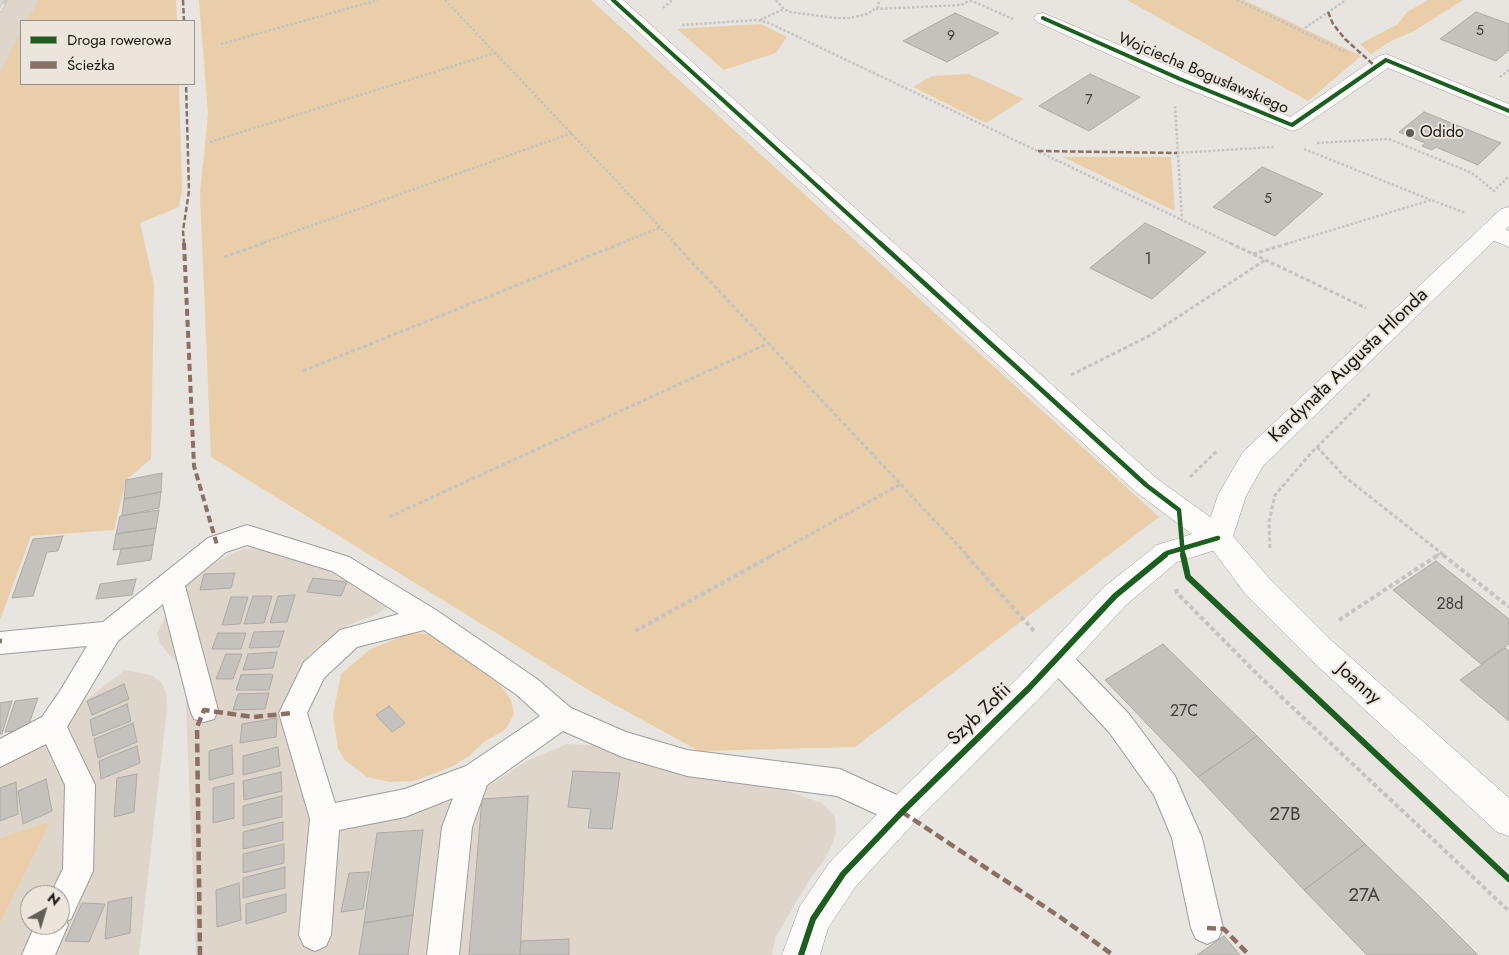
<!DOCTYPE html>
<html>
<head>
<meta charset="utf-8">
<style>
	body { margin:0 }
	#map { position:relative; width:1509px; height:955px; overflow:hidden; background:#e8e4df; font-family:Jost,sans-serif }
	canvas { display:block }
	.legend { position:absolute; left:20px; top:20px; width:175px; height:65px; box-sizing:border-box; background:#ece5db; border:1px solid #97928a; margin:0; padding:6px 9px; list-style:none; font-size:15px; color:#171511 }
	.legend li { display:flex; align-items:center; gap:10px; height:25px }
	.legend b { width:25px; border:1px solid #97928a }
	.north { position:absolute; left:20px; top:885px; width:50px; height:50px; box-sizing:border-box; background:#ece5db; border:1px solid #97928a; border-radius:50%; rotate:39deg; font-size:14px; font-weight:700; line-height:20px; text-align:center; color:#171511 }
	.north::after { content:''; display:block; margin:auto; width:18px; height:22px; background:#605d59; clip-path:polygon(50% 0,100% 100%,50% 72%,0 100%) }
</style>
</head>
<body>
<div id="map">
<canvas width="1509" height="955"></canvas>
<ul class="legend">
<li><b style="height:6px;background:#1b5e20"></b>Droga rowerowa</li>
<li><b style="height:6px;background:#8d6e63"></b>Ścieżka</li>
</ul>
<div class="north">N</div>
</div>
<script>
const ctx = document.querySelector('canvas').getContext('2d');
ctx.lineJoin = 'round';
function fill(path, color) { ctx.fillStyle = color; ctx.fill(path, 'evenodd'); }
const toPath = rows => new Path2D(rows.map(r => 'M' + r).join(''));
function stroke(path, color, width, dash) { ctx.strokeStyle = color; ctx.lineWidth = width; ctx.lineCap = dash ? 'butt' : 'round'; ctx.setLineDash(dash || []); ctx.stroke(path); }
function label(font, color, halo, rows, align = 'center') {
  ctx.font = font + ' Jost,sans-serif'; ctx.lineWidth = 4; ctx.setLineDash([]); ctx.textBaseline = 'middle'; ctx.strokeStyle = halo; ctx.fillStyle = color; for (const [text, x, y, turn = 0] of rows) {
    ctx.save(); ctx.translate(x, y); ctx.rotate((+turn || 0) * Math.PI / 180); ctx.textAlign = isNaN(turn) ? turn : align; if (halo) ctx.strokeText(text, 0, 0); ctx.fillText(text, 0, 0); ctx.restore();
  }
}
fill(toPath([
	[0,0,75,0,63,21,21,21,21,84,0,132],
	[257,548,313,558,390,604,378,614,348,625,310,654,298,671,311,829,399,813,470,797,529,760,567,744,613,746,723,777,784,790,822,803,835,817,836,831,832,845,824,860,810,879,775,938,772,955,196,955,185,679,183,667,169,655,160,643,157,634,169,608,193,576,231,554,244,549],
	[125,670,151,675,161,682,166,693,167,709,139,955,0,955,0,924,51,821,0,838,0,766],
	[30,895,60,895,60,925,30,925]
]), '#ded6cb');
fill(toPath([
	[39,0,176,0,177,21,27,21],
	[199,0,591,0,1159,517,855,747,699,751,595,694,211,457,200,193,208,114],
	[1127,0,1244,0,1361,56,1308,101],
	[1428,0,1463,0,1414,31,1389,42,1371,54,1360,44,1398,24,1407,12],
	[761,24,787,37,776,53,724,70,677,29],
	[21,32,21,84,179,84,182,190,179,207,140,223,154,284,151,459,126,480,114,530,31,536,0,620,0,73],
	[969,74,1024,99,986,123,913,87,932,76],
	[1063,157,1171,157,1175,211],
	[410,633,429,634,443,640,486,671,502,687,511,700,514,714,506,729,484,742,469,756,451,767,414,781,390,782,367,777,345,760,338,749,333,715,341,674,369,650],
	[51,821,0,924,0,838]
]), '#eacea9');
const building = toPath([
	[1476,12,1509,24,1509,50,1496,61,1440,39,1476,12],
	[955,13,999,33,947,62,903,41,955,13],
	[1090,74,1140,97,1089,131,1039,106,1090,74],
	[1424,112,1501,143,1478,165,1436,147,1432,150,1422,146,1425,143,1399,132,1424,112],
	[1262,167,1323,194,1275,236,1213,207,1262,167],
	[1145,223,1206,252,1152,299,1090,268,1145,223],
	[162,473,161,492,124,499,126,480,162,473],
	[161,492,159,508,122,516,124,499,161,492],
	[159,510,156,528,116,534,120,516,159,510],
	[156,528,153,545,113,550,116,534,156,528],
	[63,536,58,551,47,552,33,596,12,598,33,539,63,536],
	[153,545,151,560,117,565,121,549,153,545],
	[1436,561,1509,619,1509,644,1481,664,1393,590,1436,561],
	[235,573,231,588,200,590,204,574,235,573],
	[313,578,347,582,341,596,307,592,313,578],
	[136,579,132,595,96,599,100,584,136,579],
	[295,595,287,622,270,623,278,596,295,595],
	[253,596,272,596,264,623,244,624,253,596],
	[231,597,248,597,240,624,222,625,231,597],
	[284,631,279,647,249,648,254,632,284,631],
	[218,633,246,633,241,649,212,649,218,633],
	[1163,644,1257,736,1198,777,1105,680,1163,644],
	[1505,648,1509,651,1509,721,1460,680,1505,648],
	[277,652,273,668,243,670,248,654,277,652],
	[226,654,242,654,233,679,216,679,226,654],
	[241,675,271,674,273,675,269,690,236,690,241,675],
	[124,684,129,699,92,715,87,701,124,684],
	[269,693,265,709,233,710,238,694,269,693],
	[38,698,27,730,5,732,15,701,38,698],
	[12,701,2,734,0,734,0,703,12,701],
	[127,704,131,721,93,736,90,720,127,704],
	[389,706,405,723,392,732,376,715,389,706],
	[277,718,276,737,240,743,242,724,277,718],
	[133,723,137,742,98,758,94,739,133,723],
	[1257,736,1365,844,1304,890,1198,777,1257,736],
	[232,745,233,774,209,780,209,751,232,745],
	[137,746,140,763,101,779,99,761,137,746],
	[278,747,280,766,243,775,243,756,278,747],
	[573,771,620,773,612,829,588,828,591,809,568,807,573,771],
	[281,772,282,791,244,800,243,781,281,772],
	[137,774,134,812,114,817,117,778,137,774],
	[46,779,52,811,23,824,18,791,46,779],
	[16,782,18,814,0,821,0,788,16,782],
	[234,783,234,818,213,823,213,788,234,783],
	[282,796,282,817,243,826,243,806,282,796],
	[528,796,520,955,469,955,482,799,528,796],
	[283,822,283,840,243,849,243,832,283,822],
	[423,830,413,915,364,923,377,833,423,830],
	[284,844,284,863,243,873,243,854,284,844],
	[1365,844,1425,902,1478,955,1367,955,1304,890,1365,844],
	[285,867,285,888,243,898,243,878,285,867],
	[369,872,363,909,341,912,349,873,369,872],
	[239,883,241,920,217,927,216,890,239,883],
	[286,894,286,912,246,924,246,904,286,894],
	[132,897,130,933,105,939,108,902,132,897],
	[82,903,105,904,89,942,65,941,82,903],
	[413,915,408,955,359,955,364,923,413,915],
	[1224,936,1240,955,1197,955,1224,936],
	[569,939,569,955,520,955,521,941,569,939]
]);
fill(building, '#c5c2be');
stroke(building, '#adaaa6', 1);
const lane = toPath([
	[247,525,349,557,436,610,537,679,571,708,626,732,687,750,840,769,912,802,917,812,912,822,902,826,837,796,687,776,622,757,563,731,487,785,472,827,459,955,427,955,442,827,453,798,405,817,339,830,331,935,326,946,315,951,304,946,299,935,310,819,279,713,304,662,340,630,399,614,332,571,247,545,226,552,185,586,218,710,214,719,204,722,194,719,190,710,163,604,118,641,67,727,95,785,93,871,71,919,66,921,68,925,55,955,22,955,35,925,60,925,60,895,50,895,63,869,65,785,46,744,0,767,0,739,42,717,60,691,87,646,0,654,0,632,103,622,208,538,247,525],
	[424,630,517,695,540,716,466,766,405,789,335,803,307,713,324,678,357,647,424,630],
	[1057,646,1067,650,1129,714,1175,776,1202,838,1223,928,1218,939,1207,944,1196,939,1191,928,1172,838,1154,795,1109,732,1047,666,1044,658,1047,650,1057,646]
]);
const street = toPath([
	[604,0,623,0,1156,478,1228,530,1232,538,1228,546,1177,562,1126,605,1040,698,914,823,856,886,828,928,820,955,782,955,800,906,830,862,890,801,1018,678,1104,587,1157,545,1192,534,1136,492,604,0],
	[1043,13,1290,117,1379,56,1386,54,1509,104,1509,117,1388,68,1299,129,1292,131,1173,83,1037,22,1034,18,1037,14,1043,13],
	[1491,224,1509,231,1509,247,1483,236,1480,231,1483,226,1491,224]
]);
const secondary = toPath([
	[1509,207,1509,226,1263,466,1246,496,1233,536,1268,577,1332,641,1509,798,1509,836,1497,832,1310,659,1246,595,1204,538,1218,495,1243,452,1501,209,1509,207]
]);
stroke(lane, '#9f9c99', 2);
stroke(street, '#9f9c99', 1);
stroke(secondary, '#9f9c99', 1);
stroke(toPath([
	[445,0,676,244],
	[776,0,784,9,790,12,835,18,850,18,867,14,878,7,879,0],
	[970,0,1013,19],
	[1237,0,1347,53],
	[663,8,672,0],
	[876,9,961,5,971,0],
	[760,20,784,9],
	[682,25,757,20,769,23,1182,220],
	[1305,28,1346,0],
	[221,44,378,0],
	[1500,77,1509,70],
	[1175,106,1182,220,1232,244],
	[210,142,495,53],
	[1317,143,1389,139,1472,173,1494,191,1509,176],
	[1304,149,1431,200],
	[1177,153,1274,147],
	[260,244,572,133],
	[619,244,661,227],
	[1286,244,1431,200,1466,213]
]), '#c3c3c1', 2.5, [2.5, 2]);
stroke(toPath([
	[674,243,968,556],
	[1230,243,1366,308],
	[1253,254,1290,243],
	[224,257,264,243],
	[303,371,622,243],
	[1071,375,1149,336,1265,260],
	[1317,447,1345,477,1445,556],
	[1190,477,1218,450],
	[389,517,769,343],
	[1270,548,1269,522,1275,495,1312,452,1370,394],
	[771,556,901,484],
	[1436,556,1441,553]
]), '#c3c3c1', 3, [4, 2.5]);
stroke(toPath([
	[966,555,1034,631],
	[1443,555,1509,607],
	[1176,589,1177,593,1257,674,1509,911],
	[1339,620,1438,555],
	[635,631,773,555]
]), '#c3c3c1', 4, [4.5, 3]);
fill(lane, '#fcfbfa');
fill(street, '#fcfbfa');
fill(secondary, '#fcfbfa');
const rail = toPath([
	[0,11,6,0]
]);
stroke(rail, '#cacac8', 4);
stroke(rail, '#ece5db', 2.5, [8]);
stroke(toPath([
	[183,0,184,21],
	[1328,12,1333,24,1345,39,1376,67],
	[1038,151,1177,153],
	[184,244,183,231,189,191,186,84]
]), '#8d6e63', 2.5, [5.5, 2.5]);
stroke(toPath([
	[184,243,194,466,217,545]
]), '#8d6e63', 4, [7, 4]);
stroke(toPath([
	[0,641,2,641],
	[902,812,1060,917,1113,955],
	[1207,928,1224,929,1249,955],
	[200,955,197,727,204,710,253,717,293,713]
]), '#8d6e63', 4.5, [9, 4.5]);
stroke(toPath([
	[613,0,881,244],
	[1043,18,1180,79,1292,125,1386,60,1509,111]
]), '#1b5e20', 4);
stroke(toPath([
	[880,243,1146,485,1179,510,1183,556],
	[1163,556,1167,553,1218,538]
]), '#1b5e20', 4.5);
stroke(toPath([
	[1183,555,1188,577,1509,879],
	[801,955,813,919,843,874,902,812,1029,688,1115,596,1165,555]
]), '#1b5e20', 6);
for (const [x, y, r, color] of [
	[1410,133,5,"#605d59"]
]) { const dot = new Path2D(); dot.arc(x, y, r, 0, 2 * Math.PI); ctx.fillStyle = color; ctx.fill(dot); stroke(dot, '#ece5db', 2); }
label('14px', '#42403c', null, [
	["5",1480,32],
	["9",951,37],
	["7",1089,101],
	["5",1268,200]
]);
label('16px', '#171511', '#ece5db', [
	["Wojciecha Bogusławskiego",1203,74,23]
]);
label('16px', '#171511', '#ece5db', [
	["Odido",1420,133]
], 'left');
label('16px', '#42403c', null, [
	["1",1148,260],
	["28d",1450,605],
	["27C",1184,712]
]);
label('19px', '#171511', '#ece5db', [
	["Kardynała Augusta Hlonda",1349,366,-44],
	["Joanny",1358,684,42],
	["Szyb Zofii",980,715,-44]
]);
label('19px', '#42403c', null, [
	["27B",1285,815],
	["27A",1364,896]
]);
</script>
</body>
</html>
